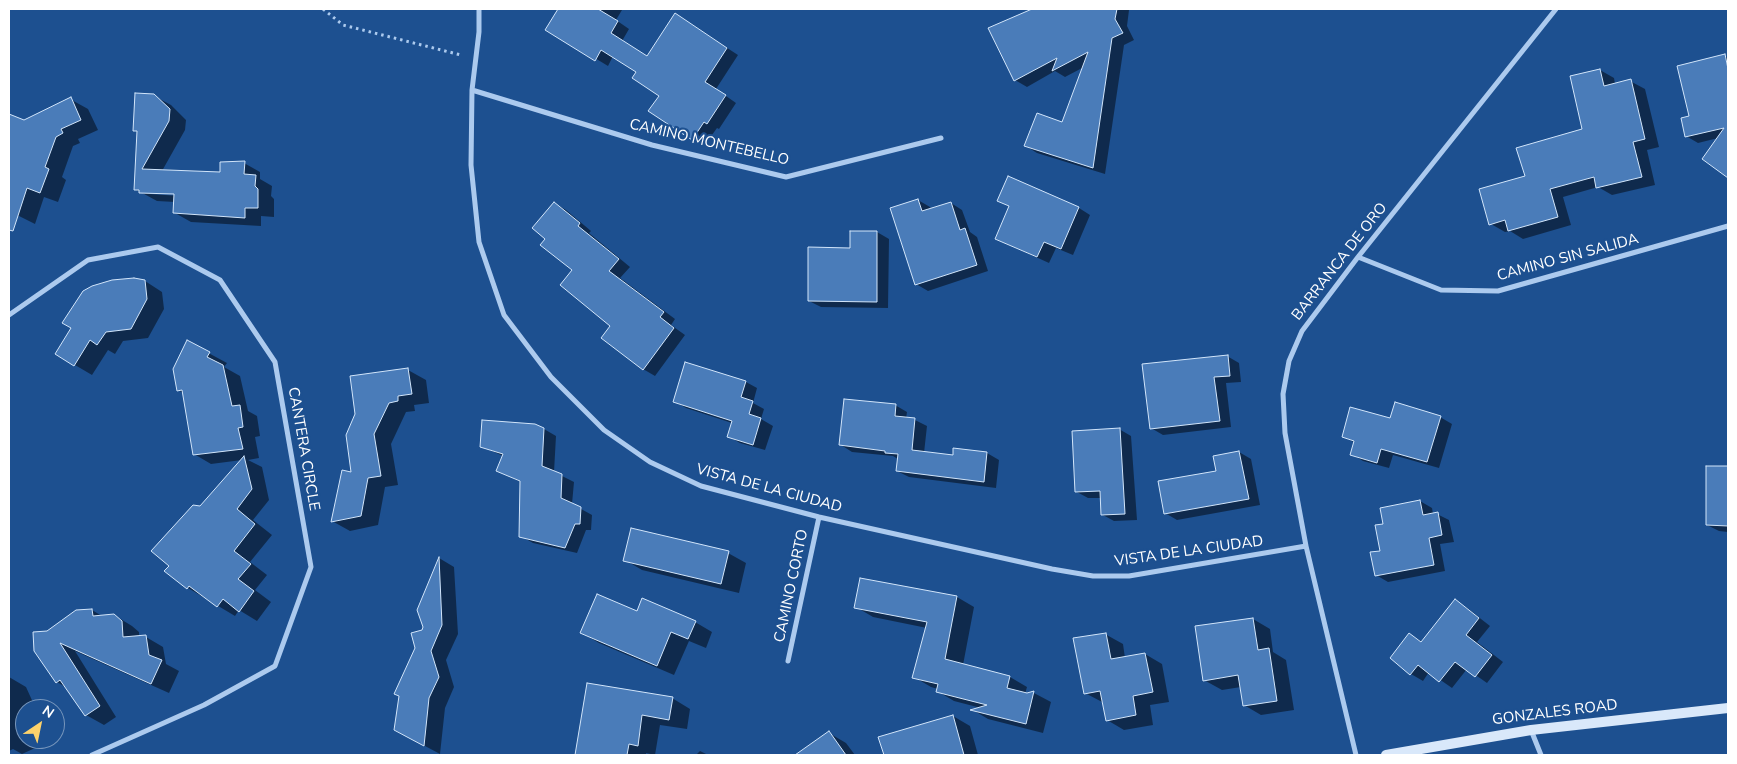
<!DOCTYPE html>
<html>
<head>
<meta charset="utf-8">
<style>
	body { margin:0 }
	#map { position:relative; width:1737px; height:764px; overflow:hidden; background:#1d5090; font-family:"Nunito Sans",sans-serif }
	canvas { display:block }
	.frame { position:absolute; inset:0; border:10px solid #fff; pointer-events:none }
	.north { position:absolute; left:15px; top:699px; width:50px; height:50px; box-sizing:border-box; background:#1d5090; border:1px solid #7796bc; border-radius:50%; rotate:34deg; font-size:14px; font-weight:700; line-height:20px; text-align:center; color:#fff }
	.north::after { content:''; display:block; margin:auto; width:18px; height:22px; background:#fdd26b; clip-path:polygon(50% 0,100% 100%,50% 72%,0 100%) }
</style>
</head>
<body>
<div id="map">
<canvas width="1737" height="764"></canvas>
<div class="frame"></div>
<div class="north">N</div>
</div>
<script>
const ctx = document.querySelector('canvas').getContext('2d');
ctx.lineJoin = 'round';
function fill(path, color) { ctx.fillStyle = color; ctx.fill(path, 'evenodd'); }
const toPath = rows => new Path2D(rows.map(r => 'M' + r).join(''));
function stroke(path, color, width, dash) { ctx.strokeStyle = color; ctx.lineWidth = width; ctx.lineCap = dash ? 'butt' : 'round'; ctx.setLineDash(dash || []); ctx.stroke(path); }
function label(font, color, halo, rows, align = 'center') {
  ctx.font = font + ' "Nunito Sans",sans-serif'; ctx.lineWidth = 4.5; ctx.setLineDash([]); ctx.textBaseline = 'middle'; ctx.strokeStyle = halo; ctx.fillStyle = color; for (const [text, x, y, turn = 0] of rows) {
    ctx.save(); ctx.translate(x, y); ctx.rotate((+turn || 0) * Math.PI / 180); ctx.textAlign = isNaN(turn) ? turn : align; if (halo) ctx.strokeText(text, 0, 0); ctx.fillText(text, 0, 0); ctx.restore();
  }
}
fill(toPath([
	[559,9,620,9,622,10,616,20,629,29,622,41,647,57,687,22,738,55,716,89,736,103,719,129,717,128,704,146,650,111,660,95,638,71,613,56,608,66,547,29],
	[1035,9,1132,9,1129,10,1127,26,1134,40,1124,45,1105,174,1037,153,1026,146,1062,124,1084,67,1065,77,1055,71,1027,87,1015,80,989,28],
	[1725,56,1728,58,1728,136,1726,137,1728,138,1728,176,1722,172,1718,138,1698,143,1686,136,1690,117],
	[1600,70,1614,78,1615,84,1630,81,1645,89,1659,147,1647,150,1655,185,1612,195,1598,187,1563,197,1571,225,1523,239,1510,231,1505,232,1491,224,1526,177,1584,130],
	[154,96,171,105,186,120,185,130,162,171,222,173,244,163,260,172,260,179,272,186,271,196,274,199,274,217,261,216,261,226,191,222,175,213,175,202,157,201,135,189,138,132,135,130],
	[150,192,180,193,180,196,150,194],
	[70,99,88,109,98,130,78,139,80,143,73,146,62,177,66,180,58,202,44,197,35,224,9,211,9,118,10,116,24,121],
	[1008,178,1079,208,1090,215,1073,255,1056,248,1049,263,996,239,1010,207],
	[918,200,930,207,931,209,951,203,962,210,970,232,977,237,988,271,928,291,916,284],
	[554,203,566,210,591,231,589,233,630,267,620,278,675,319,671,325,685,335,655,376,643,369,573,270,547,238],
	[851,232,877,232,889,239,888,308,821,307,809,301,851,250],
	[145,281,162,292,164,309,148,338,123,341,115,354,108,350,92,375,75,365,73,328],
	[188,342,227,363,224,367,240,376,248,411,257,416,260,436,255,437,259,458,248,460,262,467,269,500,253,520,272,535,250,562,267,575,255,590,271,602,257,621,239,610,235,616,188,588,166,571,170,566,201,507,242,460,211,464,194,454,183,393,178,390],
	[1227,356,1239,363,1241,382,1226,383,1231,427,1163,435,1151,428],
	[408,370,426,380,429,403,414,405,415,411,406,412,391,444,398,485,385,487,378,525,350,531,332,521,352,473,347,435],
	[746,382,757,388,753,403,764,409,761,419,773,426,765,450,740,443,728,436,732,423,686,408,674,401],
	[895,405,907,412,906,419,915,420,927,426,924,453,954,456,987,453,999,460,996,488,909,477,897,471,898,459,893,456,852,452,841,445],
	[1440,417,1452,424,1439,468,1393,455,1389,468,1363,461,1352,454,1355,443,1343,436,1391,420],
	[544,429,556,436,554,472,574,482,572,504,592,515,591,530,586,530,577,553,533,543,521,536,521,482,498,471,503,456,481,446],
	[1119,429,1131,436,1137,520,1114,521,1103,515,1101,498,1088,498,1077,492],
	[1239,452,1251,459,1260,505,1177,520,1165,513,1217,472,1214,457],
	[1708,467,1728,467,1728,532,1719,531,1707,525],
	[1420,501,1432,508,1433,514,1437,514,1449,520,1454,542,1440,544,1445,571,1388,582,1376,575,1381,552,1384,524],
	[728,553,746,563,739,593,642,570,625,560],
	[439,558,454,567,458,634,446,660,454,687,445,708,440,754,412,739,425,628,419,610],
	[957,597,974,607,963,665,1010,677,1027,687,1025,694,1034,693,1051,702,1043,733,988,719,973,710,981,708,954,701,937,691,938,689,931,687,914,677,927,628,873,617,856,607],
	[1455,601,1467,608,1490,626,1477,642,1503,662,1487,683,1467,669,1452,688,1429,672,1423,681,1411,674,1391,658,1410,635,1423,642],
	[92,610,102,616,114,615,132,626,139,632,139,637,146,637,163,647,166,664,179,671,169,693,75,651,116,717,104,725,86,715,67,688,57,682,47,632],
	[638,612,695,622,712,632,706,648,689,641,674,675,599,643,582,633],
	[1253,619,1270,629,1273,652,1286,660,1294,710,1261,715,1244,705,1241,687,1222,690,1204,680],
	[1105,634,1123,644,1125,658,1145,654,1162,664,1169,702,1150,705,1153,725,1124,730,1107,720,1104,703,1085,693],
	[9,677,26,687,36,709,25,709,25,739,44,739,46,743,22,754,13,749,9,751],
	[588,684,672,698,690,709,687,729,660,725,655,755,646,753,646,755,576,755],
	[953,716,970,726,978,755,885,755,880,737],
	[829,733,846,743,855,755,809,755],
	[700,751,708,755,696,755]
]), '#0007');
const building = toPath([
	[558,9,598,9,618,21,611,33,647,56,675,13,727,48,705,82,726,95,707,124,704,122,692,140,648,111,659,96,632,78,636,72,601,50,595,61,545,30,558,9],
	[1032,9,1117,9,1115,19,1123,33,1112,38,1093,168,1024,146,1037,113,1062,122,1088,52,1052,71,1057,58,1014,81,988,28,1032,9],
	[1725,54,1728,69,1728,178,1702,159,1724,128,1685,137,1681,118,1689,116,1677,66,1725,54],
	[1600,69,1604,86,1631,79,1645,139,1633,142,1642,177,1596,188,1594,177,1550,189,1558,217,1508,231,1505,220,1489,225,1479,189,1525,176,1516,148,1582,129,1570,76,1600,69],
	[135,93,154,94,170,109,169,121,142,169,220,172,220,162,245,161,244,174,256,175,255,186,258,189,258,208,245,208,245,218,173,213,174,194,139,193,139,190,134,190,137,131,133,131,135,93],
	[71,97,81,120,61,129,63,133,56,137,45,167,49,169,40,193,27,188,13,231,9,230,9,114,24,120,71,97],
	[1008,176,1079,207,1061,249,1044,242,1037,257,995,239,1009,206,997,201,1008,176],
	[918,199,922,211,951,202,960,230,965,228,977,265,915,285,890,208,918,199],
	[554,202,580,223,578,226,619,259,609,271,664,312,660,317,674,328,643,370,601,338,610,326,560,285,572,270,540,245,545,239,532,228,554,202],
	[850,231,877,231,877,302,808,301,808,247,850,248,850,231],
	[134,278,145,280,147,299,131,329,106,332,97,345,90,340,74,366,55,354,71,328,62,323,83,291,92,286,112,280,134,278],
	[187,340,210,352,207,357,223,365,232,406,240,405,243,427,238,428,243,449,193,455,182,390,177,391,173,369,187,340],
	[1228,355,1230,376,1214,377,1220,421,1150,429,1142,364,1228,355],
	[685,362,746,381,741,397,753,401,749,414,761,418,753,445,727,437,732,421,673,402,685,362],
	[408,368,412,394,398,396,398,401,389,403,374,434,381,476,368,478,361,516,331,522,342,470,351,472,346,435,355,414,350,376,408,368],
	[844,399,896,404,895,416,915,418,912,450,953,455,953,448,987,452,984,482,896,471,898,454,885,453,885,451,839,445,844,399],
	[1395,402,1441,416,1427,462,1381,449,1377,463,1350,455,1354,441,1342,437,1350,407,1390,418,1395,402],
	[482,420,535,424,544,428,542,466,562,474,561,498,581,507,580,524,575,524,565,548,519,537,520,481,496,471,503,454,480,447,482,420],
	[1120,428,1125,514,1101,515,1100,491,1075,492,1072,431,1120,428],
	[1239,451,1249,499,1164,514,1158,481,1216,471,1213,456,1239,451],
	[244,456,252,489,237,509,255,524,234,551,251,564,238,579,254,591,239,612,223,599,217,607,189,586,187,589,164,571,169,566,151,551,193,505,200,506,244,456],
	[1706,466,1728,466,1728,526,1706,525,1706,466],
	[1420,500,1423,515,1438,512,1442,535,1429,538,1434,565,1375,576,1370,552,1380,551,1375,525,1383,524,1380,508,1420,500],
	[631,528,729,551,721,584,623,561,631,528],
	[439,557,442,625,431,651,439,677,429,698,424,746,394,730,399,696,394,694,415,648,411,633,422,630,423,627,417,610,439,557],
	[860,578,957,596,945,659,1010,676,1007,688,1027,693,1034,691,1026,724,970,710,987,705,936,692,938,684,912,678,927,622,854,608,860,578],
	[597,594,637,611,642,598,696,621,688,639,671,632,657,666,580,633,597,594],
	[1455,599,1479,618,1466,635,1492,655,1475,677,1455,662,1439,682,1418,665,1410,675,1390,658,1409,633,1421,642,1455,599],
	[92,609,93,616,114,614,122,621,123,637,146,635,149,655,162,660,151,684,60,643,100,706,85,716,60,680,56,683,34,651,33,632,47,631,76,610,92,609],
	[1253,618,1258,650,1269,648,1277,701,1243,706,1238,675,1203,681,1195,626,1253,618],
	[1106,633,1111,659,1145,653,1153,692,1133,696,1136,715,1106,721,1100,691,1084,694,1073,638,1106,633],
	[587,683,673,697,669,720,642,715,638,746,629,744,627,755,575,755,587,683],
	[953,715,964,755,884,755,878,737,953,715],
	[829,731,846,755,795,755,829,731]
]);
fill(building, '#4a7cb9');
stroke(building, '#d2e5fa', 1);
stroke(toPath([
	[323,9,343,25,461,55]
]), '#accaee', 3, [2.5, 4]);
stroke(toPath([
	[479,9,479,32,472,90,471,165,479,242,504,315,551,377,604,430,650,462,701,486,819,517,1052,569,1093,576,1129,576,1306,546],
	[472,90,652,145,786,177,941,138],
	[1358,257,1441,290,1498,291,1728,226],
	[9,315,88,260,158,247,220,280,275,362,311,567,275,666,204,705,92,755],
	[788,661,819,517],
	[1531,730,1541,755],
	[1356,755,1306,546,1285,433,1283,394,1289,361,1302,331,1358,257,1556,9]
]), '#accaee', 5);
stroke(toPath([
	[1386,755,1531,730,1728,708]
]), '#d9e8fa', 10);
label('15px', '#fff', '#1d5090', [
	["CAMINO MONTEBELLO",709,143,13],
	["CAMINO SIN SALIDA",1568,258,-15],
	["BARRANCA DE ORO",1340,262,-52],
	["CANTERA CIRCLE",303,449,80],
	["VISTA DE LA CIUDAD",769,489,15],
	["VISTA DE LA CIUDAD",1189,552,-8],
	["CAMINO CORTO",792,586,-78],
	["GONZALES ROAD",1555,713,-7]
]);
</script>
</body>
</html>
